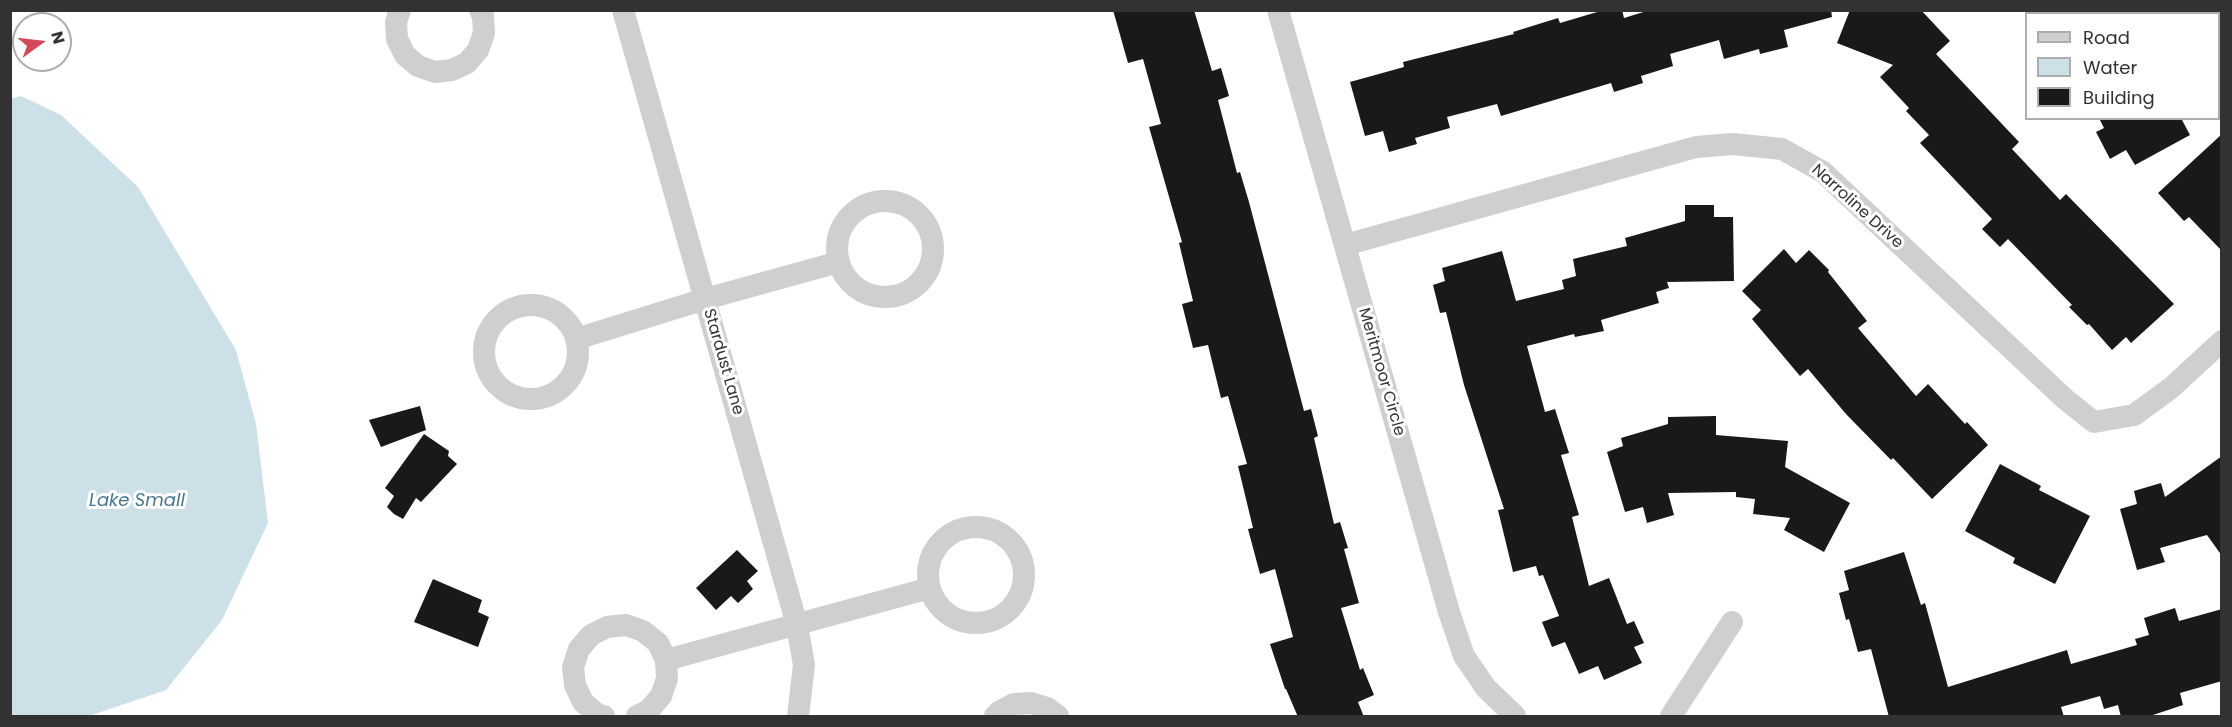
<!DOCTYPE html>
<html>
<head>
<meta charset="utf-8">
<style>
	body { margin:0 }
	#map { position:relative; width:2232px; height:727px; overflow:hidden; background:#fff; font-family:Poppins,sans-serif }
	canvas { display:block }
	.frame { position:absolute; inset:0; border:12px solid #323232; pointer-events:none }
	.legend { position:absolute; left:2025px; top:12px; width:195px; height:108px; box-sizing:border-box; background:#fff; border:2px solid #adadad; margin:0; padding:8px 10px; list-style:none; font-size:18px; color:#323232 }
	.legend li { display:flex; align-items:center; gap:12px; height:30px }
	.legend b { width:30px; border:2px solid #adadad }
	.north { position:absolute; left:12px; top:12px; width:60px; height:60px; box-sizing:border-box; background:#fff; border:2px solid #adadad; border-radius:50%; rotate:75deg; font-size:16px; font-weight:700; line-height:24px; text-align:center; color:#323232 }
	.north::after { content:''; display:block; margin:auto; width:21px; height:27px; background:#d4485b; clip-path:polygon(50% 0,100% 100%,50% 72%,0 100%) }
</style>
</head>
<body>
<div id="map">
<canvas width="2232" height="727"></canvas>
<div class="frame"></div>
<ul class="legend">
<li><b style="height:8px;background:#cfcfcf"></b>Road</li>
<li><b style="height:16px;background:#cde0e8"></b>Water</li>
<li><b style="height:16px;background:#191919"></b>Building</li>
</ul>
<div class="north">N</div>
</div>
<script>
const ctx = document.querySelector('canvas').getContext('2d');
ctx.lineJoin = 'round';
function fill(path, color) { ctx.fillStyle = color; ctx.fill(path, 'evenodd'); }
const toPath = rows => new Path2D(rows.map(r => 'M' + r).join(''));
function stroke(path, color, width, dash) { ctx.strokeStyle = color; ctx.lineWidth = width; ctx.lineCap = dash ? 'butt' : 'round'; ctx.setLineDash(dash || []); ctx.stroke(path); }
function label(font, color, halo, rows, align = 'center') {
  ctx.font = font + ' Poppins,sans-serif'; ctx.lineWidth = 6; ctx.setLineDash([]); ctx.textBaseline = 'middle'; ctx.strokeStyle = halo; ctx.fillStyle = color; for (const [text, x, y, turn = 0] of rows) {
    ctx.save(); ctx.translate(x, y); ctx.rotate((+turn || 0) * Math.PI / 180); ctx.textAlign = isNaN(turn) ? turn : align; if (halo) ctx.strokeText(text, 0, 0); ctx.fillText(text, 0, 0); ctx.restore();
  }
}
fill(toPath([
	[21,96,61,115,138,187,236,350,256,424,268,523,222,620,166,690,89,716,11,716,10,99]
]), '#cde0e8');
fill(toPath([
	[1113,10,1194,10,1212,71,1221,68,1229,96,1218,100,1237,173,1240,172,1249,202,1304,411,1311,409,1318,436,1314,438,1334,524,1340,522,1348,548,1344,549,1359,603,1341,608,1360,670,1363,668,1374,695,1358,702,1364,717,1298,717,1286,689,1285,689,1270,644,1293,637,1275,569,1260,574,1248,529,1253,528,1238,466,1247,464,1228,396,1221,398,1208,345,1193,348,1182,304,1193,301,1179,243,1182,242,1149,127,1161,124,1143,59,1128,63],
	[1604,10,1622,10,1624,18,1650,10,1831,10,1832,17,1784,30,1788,47,1760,54,1759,49,1724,59,1719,40,1670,54,1673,66,1641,76,1643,83,1614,92,1611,83,1501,116,1497,104,1447,117,1450,128,1415,138,1417,144,1389,152,1383,131,1365,136,1350,82,1404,67,1403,62,1514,34,1513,32,1558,18,1560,23],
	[1850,10,1921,10,1950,41,1936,54,2019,142,2012,149,2060,200,2066,194,2174,304,2131,343,2126,337,2112,350,2089,324,2087,325,2069,307,2072,305,2008,239,2000,247,1982,229,1992,219,1920,143,1929,135,1906,111,1909,108,1880,77,1893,65,1837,43],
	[2099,118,2181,118,2190,135,2135,165,2126,150,2110,159,2096,132,2104,128],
	[2222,134,2222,251,2189,217,2184,221,2158,193],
	[1685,205,1714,205,1714,217,1733,217,1734,281,1667,282,1669,288,1656,292,1659,303,1601,320,1604,331,1575,337,1574,334,1527,346,1545,412,1555,409,1569,453,1561,455,1579,515,1572,517,1589,586,1609,578,1627,624,1634,621,1644,643,1634,647,1642,663,1604,680,1598,666,1579,674,1565,642,1552,647,1542,622,1559,616,1543,575,1539,576,1536,566,1513,572,1498,510,1504,509,1464,385,1446,312,1440,313,1433,285,1445,281,1442,268,1502,251,1516,301,1564,289,1562,280,1576,276,1573,259,1627,246,1625,238,1685,221],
	[1784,249,1796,263,1809,250,1829,270,1828,272,1867,321,1858,328,1916,396,1928,384,1965,424,1967,422,1988,445,1932,499,1893,458,1891,460,1846,414,1808,369,1800,376,1752,319,1761,310,1742,291],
	[420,406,426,430,381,447,369,420],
	[1716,416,1716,435,1788,441,1785,467,1850,503,1824,552,1784,530,1790,518,1753,514,1755,499,1736,497,1736,492,1668,493,1674,515,1647,523,1643,507,1625,512,1607,452,1623,446,1621,438,1668,424,1668,417],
	[424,434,449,451,448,456,457,464,421,502,416,498,403,519,394,514,387,507,394,496,385,488],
	[2222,456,2222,556,2207,535,2160,548,2165,562,2137,570,2120,509,2137,504,2134,491,2161,483,2165,497],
	[2000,464,2041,486,2039,490,2090,516,2055,584,2013,563,2015,558,1965,531],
	[737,550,758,571,747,581,753,589,738,603,731,596,716,610,696,588],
	[1904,552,1921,605,1925,603,1948,687,2067,650,2071,664,2137,645,2135,639,2149,635,2144,618,2175,608,2179,621,2222,609,2222,681,2180,693,2183,705,2147,717,2121,717,2118,705,2104,709,2100,696,2061,707,2064,717,1889,717,1871,649,1858,652,1849,619,1846,620,1839,593,1849,590,1844,571],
	[433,579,482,600,478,612,489,617,478,647,414,622]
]), '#191919');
stroke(toPath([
	[400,10,396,22,397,39,405,55,418,66,435,72,452,70,467,63,478,50,484,33,483,16,480,10],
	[623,10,797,625,804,665,798,716],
	[1278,10,1449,612,1464,656,1486,688,1515,716],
	[2220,10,2222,17],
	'837 249a48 48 0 1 1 96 0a48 48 0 1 1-96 0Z',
	[1345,245,1696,147,1733,144,1782,149,1823,172,2065,399,2094,422,2134,415,2171,388,2222,341],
	'484 352a47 47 0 1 1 94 0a47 47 0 1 1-94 0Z',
	[576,339,705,299,839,262],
	'928 575a48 48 0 1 1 96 0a48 48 0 1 1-96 0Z',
	[666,660,930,588],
	[604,716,597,714,583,702,575,685,573,667,579,649,591,635,607,627,626,625,643,631,658,643,666,660,667,679,661,696,649,710,637,716],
	[995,716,999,712,1014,704,1031,703,1047,708,1058,716],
	[1671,716,1732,622]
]), '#cfcfcf', 22);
label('16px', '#323232', '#fff', [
	["Narroline Drive",1857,207,42],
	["Stardust Lane",723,362,74],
	["Meritmoor Circle",1381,372,74]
]);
label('italic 18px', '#47768c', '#fff', [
	["Lake Small",137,501]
]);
</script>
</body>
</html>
